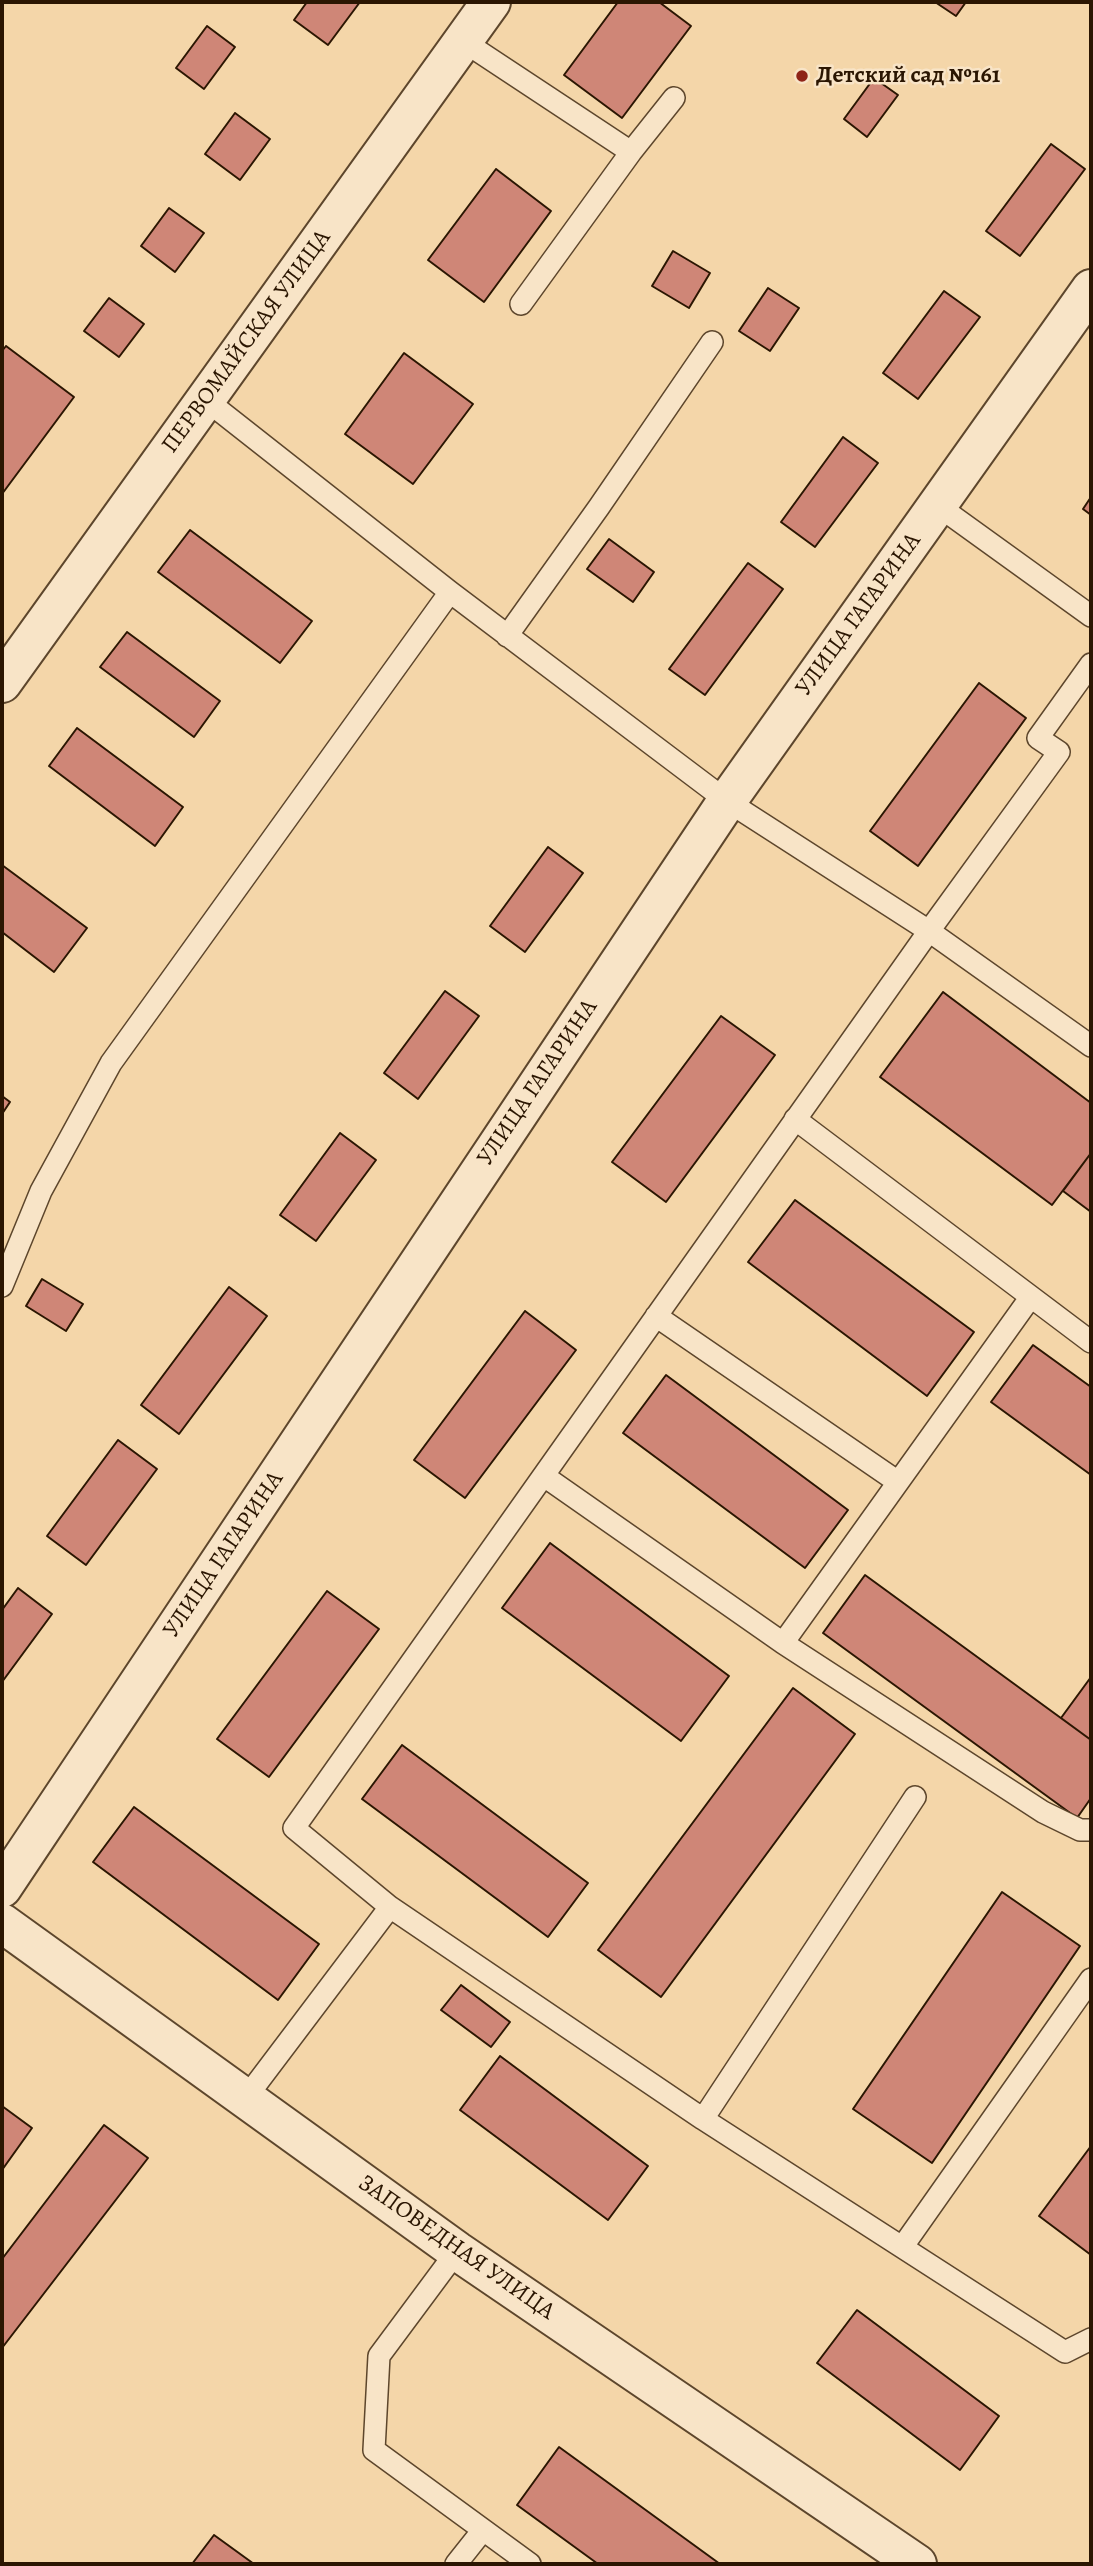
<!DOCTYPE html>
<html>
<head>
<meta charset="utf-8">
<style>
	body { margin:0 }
	#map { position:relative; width:1093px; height:2566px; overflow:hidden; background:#f4d6a9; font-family:Alegreya,serif }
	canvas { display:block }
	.frame { position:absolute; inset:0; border:4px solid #2b1602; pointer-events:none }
</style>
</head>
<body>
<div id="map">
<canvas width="1093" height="2566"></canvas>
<div class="frame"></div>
</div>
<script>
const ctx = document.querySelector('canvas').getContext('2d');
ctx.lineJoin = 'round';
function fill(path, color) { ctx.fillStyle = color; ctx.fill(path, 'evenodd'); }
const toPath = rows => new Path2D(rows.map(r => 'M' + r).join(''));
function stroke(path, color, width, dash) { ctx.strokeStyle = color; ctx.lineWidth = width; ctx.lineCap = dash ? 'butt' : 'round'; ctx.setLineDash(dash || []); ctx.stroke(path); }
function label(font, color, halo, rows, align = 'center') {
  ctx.font = font + ' Alegreya,serif'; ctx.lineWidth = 5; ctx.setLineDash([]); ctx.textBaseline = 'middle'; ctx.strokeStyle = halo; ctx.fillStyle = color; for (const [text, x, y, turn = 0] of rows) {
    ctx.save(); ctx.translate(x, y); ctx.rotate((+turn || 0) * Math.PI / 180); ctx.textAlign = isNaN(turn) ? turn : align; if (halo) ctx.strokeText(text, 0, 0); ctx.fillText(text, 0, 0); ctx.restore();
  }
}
const building = toPath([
	[307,2,360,2,328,45,294,20,307,2],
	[618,2,659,2,691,26,622,118,564,75,618,2],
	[935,2,966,2,956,16,935,2],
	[207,26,235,47,204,89,176,68,207,26],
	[874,78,898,95,867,137,844,119,874,78],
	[235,113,270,139,240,180,205,154,235,113],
	[1051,144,1085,169,1020,256,986,231,1051,144],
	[496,169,551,211,484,302,428,260,496,169],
	[169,208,204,233,175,272,141,246,169,208],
	[673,251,710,273,689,308,652,286,673,251],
	[768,288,799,308,770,351,739,331,768,288],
	[944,291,980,317,918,399,883,373,944,291],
	[109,298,144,324,119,357,84,331,109,298],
	[6,346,74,397,2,494,2,351,6,346],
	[404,353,473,404,413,484,345,434,404,353],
	[843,437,878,463,815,547,781,522,843,437],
	[1091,497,1091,515,1083,509,1091,497],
	[190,530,312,621,280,663,158,572,190,530],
	[609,539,654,572,633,602,587,569,609,539],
	[748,563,783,589,705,695,669,669,748,563],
	[127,632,220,701,194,737,100,667,127,632],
	[979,683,1026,718,918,866,870,831,979,683],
	[77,728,183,807,155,846,49,766,77,728],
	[548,847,583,873,525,952,490,926,548,847],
	[2,865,87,928,54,972,2,932,2,865],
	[445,991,479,1016,418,1099,384,1073,445,991],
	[943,992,1091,1103,1091,1153,1052,1205,880,1077,943,992],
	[721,1016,775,1055,666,1202,612,1162,721,1016],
	[2,1096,10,1102,2,1114,2,1096],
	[340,1133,376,1160,316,1241,280,1215,340,1133],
	[1091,1153,1091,1212,1063,1191,1091,1153],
	[795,1200,974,1332,927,1396,748,1262,795,1200],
	[42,1279,83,1304,66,1331,26,1306,42,1279],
	[229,1287,267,1316,179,1434,141,1405,229,1287],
	[525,1311,576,1350,465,1498,414,1460,525,1311],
	[1033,1345,1091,1387,1091,1475,991,1402,1033,1345],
	[666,1375,848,1510,805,1568,623,1433,666,1375],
	[118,1440,157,1469,86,1565,47,1536,118,1440],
	[550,1543,729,1676,681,1741,502,1608,550,1543],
	[865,1575,1091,1740,1091,1798,1077,1818,823,1633,865,1575],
	[18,1588,52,1614,2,1682,2,1610,18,1588],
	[327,1591,379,1629,269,1777,217,1739,327,1591],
	[1091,1677,1091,1740,1061,1718,1091,1677],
	[793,1688,855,1734,661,1997,598,1950,793,1688],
	[402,1745,588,1883,548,1937,362,1799,402,1745],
	[134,1807,319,1944,278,2000,93,1862,134,1807],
	[1002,1892,1080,1946,932,2163,853,2109,1002,1892],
	[461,1985,510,2022,491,2047,441,2010,461,1985],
	[500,2056,648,2166,608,2220,460,2110,500,2056],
	[2,2106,32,2128,2,2170,2,2106],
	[104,2125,148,2158,2,2348,2,2259,104,2125],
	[1091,2146,1091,2255,1039,2216,1091,2146],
	[857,2310,999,2416,960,2470,817,2363,857,2310],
	[559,2447,720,2564,598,2564,517,2505,559,2447],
	[214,2535,254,2564,192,2564,214,2535]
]);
fill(building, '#cf8677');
stroke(building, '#2b1602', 2);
const service = toPath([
	[463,41,631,152,674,98],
	[521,304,631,152],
	[206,400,450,592,727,801,929,931,1091,1046],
	[937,505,1091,616],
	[507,636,599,507,712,342],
	[795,1119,1091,1342],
	[2,1286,41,1191,111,1063,450,592],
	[656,1316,898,1482],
	[544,1476,783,1643,1043,1812,1080,1830,1091,1830],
	[783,1643,1030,1298],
	[390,1907,703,2119,1065,2352,1091,2339],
	[245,2099,390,1907,294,1828,929,931,1059,752,1038,738,1091,664],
	[703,2119,915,1797],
	[903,2246,1091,1979],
	[457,2251,379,2356,374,2450,530,2564],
	[456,2564,483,2530]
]);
const minor = toPath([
	[2,683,491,2],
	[2,1888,727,801,1091,289],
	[2,1923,457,2251,917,2564]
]);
stroke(service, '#5d462c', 24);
stroke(minor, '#5d462c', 42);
stroke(service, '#f8e4c7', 21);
stroke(minor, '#f8e4c7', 38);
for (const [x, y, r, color] of [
	[802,76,7,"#8f2418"]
]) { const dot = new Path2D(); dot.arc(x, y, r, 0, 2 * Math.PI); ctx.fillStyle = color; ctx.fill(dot); stroke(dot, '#f8e4c7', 2.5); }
label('bold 24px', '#2b1602', '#f8e4c7', [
	["Детский сад №161",816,76]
], 'left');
label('24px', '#2b1602', '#f8e4c7', [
	["ПЕРВОМАЙСКАЯ УЛИЦА",247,342,-54],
	["УЛИЦА ГАГАРИНА",859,615,-54],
	["УЛИЦА ГАГАРИНА",538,1083,-56],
	["УЛИЦА ГАГАРИНА",224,1555,-56],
	["ЗАПОВЕДНАЯ УЛИЦА",456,2248,35]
]);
</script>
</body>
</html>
